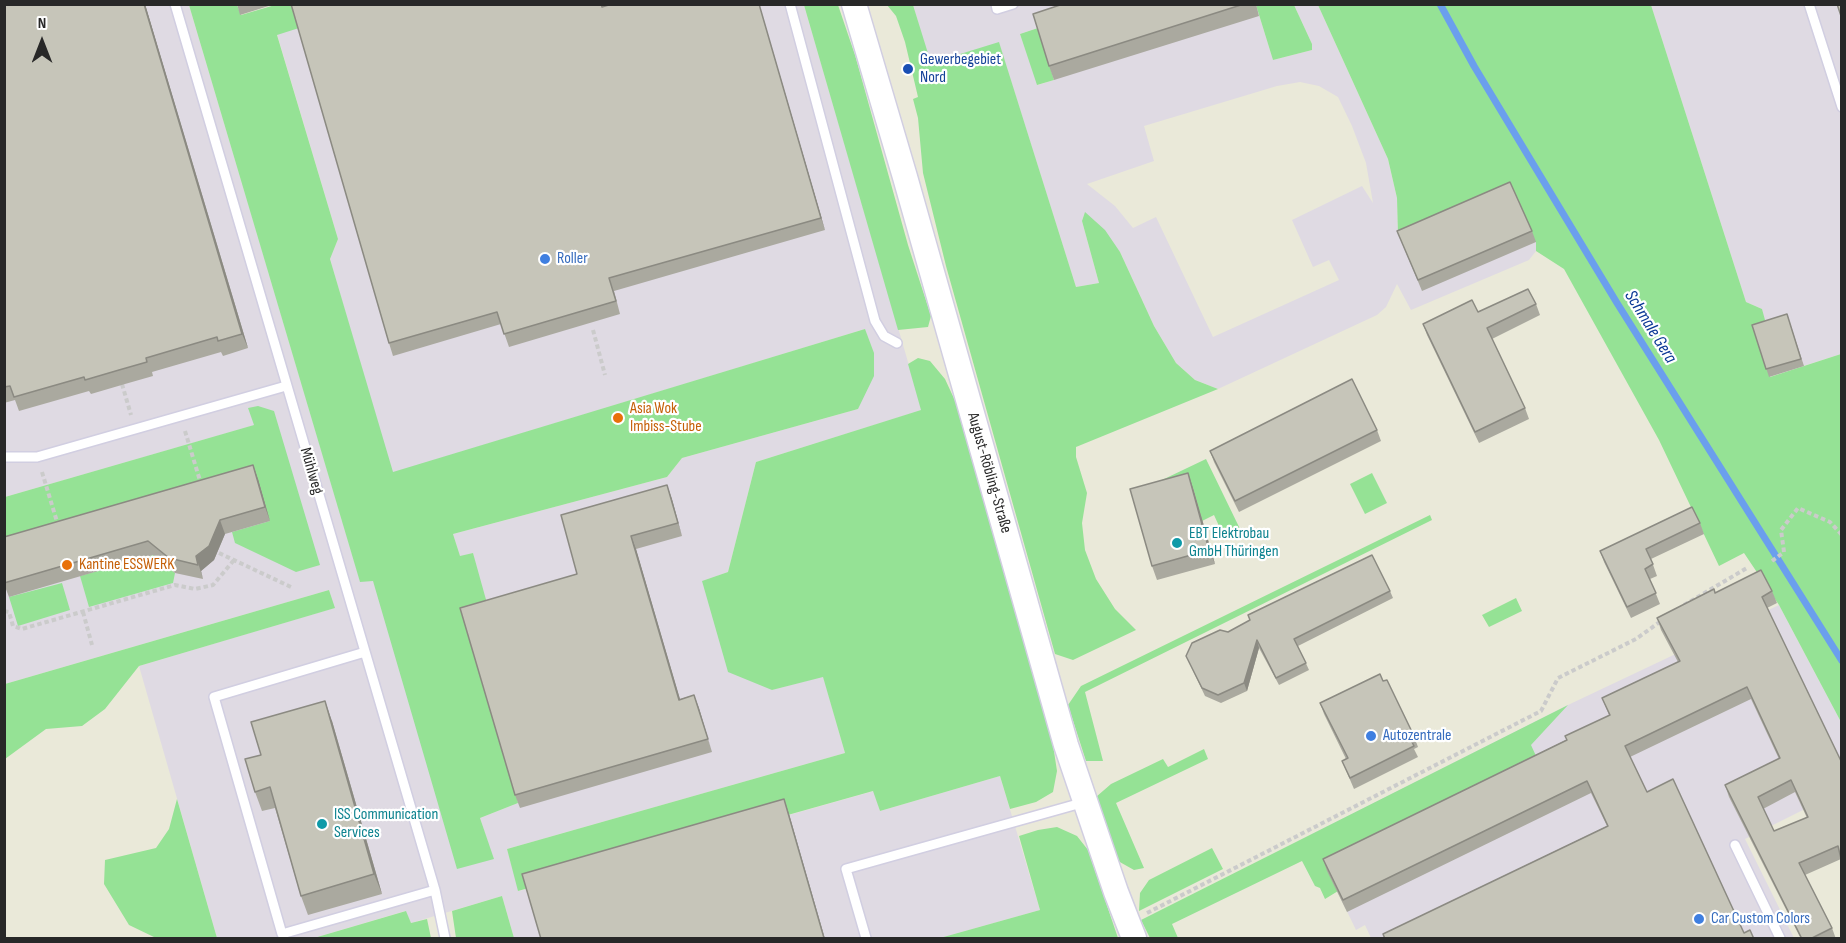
<!DOCTYPE html>
<html>
<head>
<meta charset="utf-8">
<style>
	body { margin:0 }
	#map { position:relative; width:1846px; height:943px; overflow:hidden; background:#eae9d9; font-family:"Sofia Sans Condensed",sans-serif }
	canvas { display:block }
	.frame { position:absolute; inset:0; border:6px solid #282828; pointer-events:none }
	.north { position:absolute; left:12px; top:12px; width:60px; height:60px; -webkit-text-stroke:4px #fff; paint-order:stroke; rotate:0deg; font-size:16px; font-weight:700; line-height:24px; text-align:center; color:#282828 }
	.north::after { content:''; display:block; margin:auto; width:21px; height:27px; background:#282828; clip-path:polygon(50% 0,100% 100%,50% 72%,0 100%) }
</style>
</head>
<body>
<div id="map">
<canvas width="1846" height="943"></canvas>
<div class="frame"></div>
<div class="north">N</div>
</div>
<script>
const ctx = document.querySelector('canvas').getContext('2d');
ctx.lineJoin = 'round';
function fill(path, color) { ctx.fillStyle = color; ctx.fill(path, 'evenodd'); }
const toPath = rows => new Path2D(rows.map(r => 'M' + r).join(''));
function stroke(path, color, width, dash) { ctx.strokeStyle = color; ctx.lineWidth = width; ctx.lineCap = dash ? 'butt' : 'round'; ctx.setLineDash(dash || []); ctx.stroke(path); }
function label(font, color, halo, rows, align = 'center') {
  ctx.font = font + ' "Sofia Sans Condensed",sans-serif'; ctx.lineWidth = 4.5; ctx.setLineDash([]); ctx.textBaseline = 'middle'; ctx.strokeStyle = halo; ctx.fillStyle = color; for (const [text, x, y, turn = 0] of rows) {
    ctx.save(); ctx.translate(x, y); ctx.rotate((+turn || 0) * Math.PI / 180); ctx.textAlign = isNaN(turn) ? turn : align; if (halo) ctx.strokeText(text, 0, 0); ctx.fillText(text, 0, 0); ctx.restore();
  }
}
fill(toPath([
	[5,5,189,5,360,581,373,581,493,859,480,818,518,803,473,553,460,557,453,534,667,477,682,458,858,409,865,329,392,473,330,259,338,239,277,34,292,5,804,5,922,410,756,462,728,572,703,581,772,690,823,676,845,753,507,849,519,891,874,791,880,811,1000,776,1040,910,940,938,514,938,502,896,411,923,405,911,314,938,217,938,139,666,334,608,329,590,5,684,5,553,258,479,270,521,319,565,248,409,255,425,5,497],
	[913,5,1256,5,1273,60,1312,50,1312,44,1294,5,1318,5,1388,159,1397,198,1398,235,1536,242,1536,251,1529,260,1411,310,1397,284,1386,307,1377,315,1218,389,1195,380,1176,363,1154,326,1120,252,1085,213,1082,221,1099,283,1076,287,999,43,930,63],
	[1038,28,1054,80,1038,85,1020,34],
	[1300,82,1319,86,1338,97,1352,126,1366,163,1373,203,1362,186,1292,220,1313,267,1329,260,1339,280,1213,337,1156,217,1133,228,1115,206,1087,184,1154,161,1144,126,1277,86],
	[1651,5,1841,5,1841,354,1769,377,1762,309,1746,302],
	[1779,605,1841,722,1841,791,1745,839,1794,938,1371,938,1365,925,1356,930,1310,835,1568,705]
]), '#dfdae3');
fill(toPath([
	[189,5,237,5,241,15,275,5,292,5,299,28,277,35,338,239,330,259,393,472,865,329,874,353,874,376,858,409,682,458,667,477,453,534,460,556,473,553,490,614,518,803,480,818,494,859,457,869,373,581,360,582],
	[804,5,838,5,855,55,908,245,931,316,928,327,898,330],
	[887,5,913,5,931,63,999,42,1076,287,1099,283,1082,221,1085,212,1105,230,1120,252,1154,326,1176,363,1195,380,1218,389,1076,447,1076,457,1087,493,1082,523,1085,550,1096,579,1115,609,1136,630,1073,660,1055,654,946,266,923,173,918,118,913,99,918,97,905,42,896,16],
	[1256,5,1294,5,1312,44,1312,50,1273,60],
	[1318,5,1651,5,1746,302,1762,309,1765,320,1757,332,1770,377,1841,354,1841,722,1779,605,1744,553,1719,566,1659,440,1564,269,1536,251,1536,242,1398,235,1397,198,1388,159],
	[1038,28,1054,80,1037,85,1020,34],
	[918,358,930,361,945,379,957,405,1051,732,1057,771,1053,792,1036,802,1010,809,1000,776,880,811,873,791,518,891,507,849,845,753,823,677,772,690,728,672,702,581,728,572,756,462,921,410,908,364],
	[258,406,274,411,320,565,296,572,235,543,232,532,270,521,5,553,5,497,254,425,248,408],
	[1206,459,1241,531,1225,539,1214,515,1202,521,1193,488,1141,490],
	[1372,473,1387,503,1365,514,1350,484],
	[1430,515,1432,520,1085,692,1103,761,1086,761,1068,705,1081,686],
	[157,554,161,562,175,573,173,583,89,607,80,576],
	[62,583,70,610,18,626,9,597],
	[329,590,335,608,139,666,105,709,82,726,46,729,5,759,5,684],
	[1516,598,1522,611,1489,627,1482,615],
	[1568,705,1531,745,1541,767,1325,899,1320,888,1315,886,1302,861,1172,924,1178,938,1150,938,1141,920],
	[1204,749,1208,759,1116,803,1144,868,1134,870,1118,861,1096,797,1111,784,1163,759,1168,767],
	[177,799,217,938,156,938,129,925,104,884,105,860,156,848,169,829],
	[1057,827,1077,836,1088,850,1118,938,940,938,1040,910,1019,836,1038,830],
	[1212,848,1223,869,1139,911,1140,893,1149,880],
	[502,896,514,938,456,938,452,911],
	[406,911,411,923,427,919,431,938,314,938]
]), '#95e295');
stroke(toPath([
	[1440,4,1474,66,1617,303,1842,661]
]), '#6b9fed', 7);
const service = toPath([
	[175,4,435,890,445,938],
	[790,4,875,321,884,336,897,343],
	[996,4,997,9,1013,4],
	[1809,4,1842,107],
	[4,457,37,457,286,386],
	[365,652,214,697,282,934,435,890],
	[1735,845,1780,938],
	[866,938,846,869,1085,802]
]);
const tertiary = toPath([
	[854,4,905,177,1066,745,1116,892,1134,938]
]);
stroke(service, '#d1cee1', 12);
stroke(tertiary, '#d1cee1', 27);
stroke(toPath([
	[593,330,605,375],
	[122,384,131,415],
	[185,431,201,484],
	[42,472,58,525],
	[219,553,291,587],
	[1772,561,1784,552,1781,530,1798,508,1830,522,1842,535],
	[1684,605,1747,568],
	[4,611,9,612,13,626,22,629,175,585,195,589,213,585,234,560],
	[83,612,92,645],
	[1147,913,1541,711,1558,678,1636,639,1661,621]
]), '#cbcbcb', 4, [4.5, 3]);
stroke(service, '#fff', 9);
stroke(tertiary, '#fff', 24);
fill(toPath([
	[4,4,145,4,248,348,223,356,221,352,152,372,153,376,125,384,91,394,89,391,19,411,15,400,4,403],
	[237,4,275,4,240,15],
	[612,4,759,4,825,230,614,291,620,314,509,347,501,324,393,356,389,343,603,7],
	[1063,4,1256,4,1259,16,1054,80,1049,66],
	[1397,231,1532,231,1536,242,1422,291],
	[1536,304,1540,315,1492,339,1525,408,1529,419,1479,443,1427,335,1423,324,1478,312],
	[1787,314,1804,366,1769,377,1752,325],
	[1377,430,1381,441,1239,512,1214,462,1210,451],
	[258,479,270,521,225,534,214,560,201,571,203,579,175,573,153,555,9,597,4,584,4,537],
	[667,485,682,536,636,549,680,699,694,695,712,752,520,808,515,795,577,574],
	[1193,488,1215,564,1157,580,1152,566],
	[1700,523,1704,534,1651,559,1657,576,1650,579,1660,604,1631,618,1604,562,1600,551],
	[1390,591,1393,598,1298,646,1309,670,1279,685,1259,648,1247,691,1221,703,1205,696,1186,656,1250,621,1248,615],
	[1772,591,1777,603,1767,608,1842,763,1841,859,1805,875,1832,928,1836,939,1801,939,1729,797,1725,785,1779,759,1751,699,1630,757,1647,792,1744,933,1754,939,1385,939,1383,934,1607,826,1591,793,1347,912,1327,871,1323,859,1566,740,1609,715,1602,698,1678,662,1661,630,1657,618,1715,593],
	[1795,792,1807,818,1774,831,1763,809],
	[1320,703,1414,736,1418,747,1414,749,1418,757,1354,789,1342,761,1346,759,1324,714],
	[332,721,382,894,308,915,301,896,275,808,262,811,255,792,261,755]
]), '#aaa99f');
fill(toPath([
	[144,4,145,4,248,348,242,334],
	[759,4,825,230,821,218],
	[253,465,258,479,270,521,265,507],
	[1188,473,1193,488,1215,564,1209,550],
	[667,485,672,499,682,536,678,523],
	[220,520,225,534,214,560,201,571,203,579,196,556],
	[631,536,636,549,684,713,679,700],
	[1257,640,1259,648,1247,691,1244,683],
	[694,695,699,708,712,752,708,739],
	[325,701,332,721,382,894,374,874],
	[784,799,789,814,825,939,824,938]
]), '#8b8a82');
const building = toPath([
	[4,4,144,4,242,334,218,341,217,337,146,358,147,362,119,370,85,380,84,377,14,397,10,386,4,387,4,4],
	[291,4,601,4,602,7,612,4,759,4,821,218,609,278,616,301,504,334,497,312,389,343,291,4],
	[1063,4,1244,4,1049,66,1033,14,1063,4],
	[1837,4,1842,4,1842,19,1837,4],
	[1510,182,1532,231,1418,280,1397,231,1510,182],
	[1528,289,1536,304,1487,328,1525,408,1475,432,1423,324,1472,300,1478,312,1528,289],
	[1787,314,1801,359,1766,369,1752,325,1787,314],
	[1352,379,1377,430,1235,501,1210,451,1352,379],
	[253,465,265,507,220,520,209,546,196,556,198,565,169,558,148,541,4,583,4,537,253,465],
	[1188,473,1209,550,1152,566,1130,489,1188,473],
	[667,485,678,523,631,536,679,700,694,695,708,739,515,795,460,608,577,574,561,515,667,485],
	[1692,507,1700,523,1646,549,1653,564,1645,569,1656,593,1627,607,1600,551,1692,507],
	[1372,555,1390,591,1294,639,1306,663,1276,678,1257,640,1244,683,1218,695,1202,688,1186,656,1192,643,1220,630,1228,632,1250,620,1248,615,1372,555],
	[1761,570,1772,591,1762,597,1842,763,1842,863,1838,846,1799,863,1832,928,1810,939,1802,939,1725,785,1780,758,1747,687,1625,746,1647,792,1673,779,1744,933,1750,930,1754,939,1385,939,1383,934,1608,826,1587,781,1343,900,1323,859,1567,740,1565,736,1610,715,1602,698,1680,661,1657,618,1714,589,1715,593,1761,570],
	[1791,780,1808,817,1774,831,1758,797,1791,780],
	[1380,674,1383,681,1387,680,1414,736,1410,738,1414,746,1350,778,1342,761,1348,758,1320,703,1380,674],
	[325,701,374,874,301,896,270,787,255,792,245,759,261,755,251,722,325,701],
	[784,799,824,938,821,939,541,939,522,874,784,799]
]);
fill(building, '#c6c5b9');
stroke(building, '#8b8a82', 1.5);
for (const [x, y, r, color] of [
	[908,69,6,"#1a4fb4"],
	[545,259,6,"#3f7fe0"],
	[618,418,6,"#e8710a"],
	[1177,543,6,"#0f9aa8"],
	[67,565,6,"#e8710a"],
	[1371,736,6,"#3f7fe0"],
	[322,824,6,"#0f9aa8"],
	[1699,919,6,"#3f7fe0"]
]) { const dot = new Path2D(); dot.arc(x, y, r, 0, 2 * Math.PI); ctx.fillStyle = color; ctx.fill(dot); stroke(dot, '#fff', 2); }
label('16px', '#164399', '#fff', [
	["Gewerbegebiet",920,60],
	["Nord",920,78]
], 'left');
label('16px', '#366cbe', '#fff', [
	["Roller",557,259],
	["Autozentrale",1383,736],
	["Car Custom Colors",1711,919]
], 'left');
label('16px', '#c56008', '#fff', [
	["Asia Wok",630,409],
	["Imbiss-Stube",630,427],
	["Kantine ESSWERK",79,565]
], 'left');
label('16px', '#282828', '#fff', [
	["Mühlweg",311,471,74],
	["August-Röbling-Straße",989,473,74]
]);
label('16px', '#0d838f', '#fff', [
	["EBT Elektrobau",1189,534],
	["GmbH Thüringen",1189,552],
	["ISS Communication",334,815],
	["Services",334,833]
], 'left');
label('italic 18px', '#0d3996', '#fff', [
	["Schmale Gera",1650,327,58]
]);
</script>
</body>
</html>
